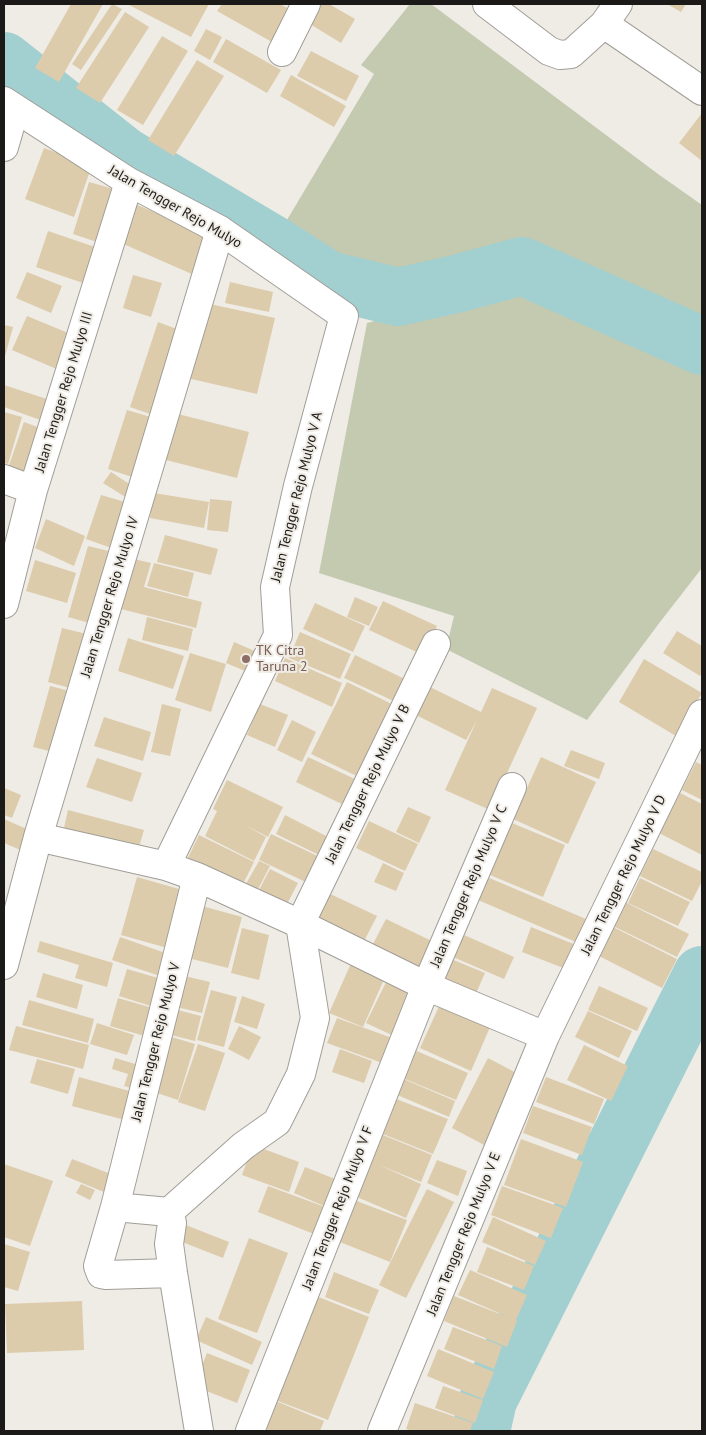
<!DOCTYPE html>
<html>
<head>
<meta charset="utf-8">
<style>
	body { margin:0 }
	#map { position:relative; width:706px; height:1435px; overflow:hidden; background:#efebe5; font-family:"PT Sans",sans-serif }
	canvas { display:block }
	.frame { position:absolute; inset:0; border:5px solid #1c1a18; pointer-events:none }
</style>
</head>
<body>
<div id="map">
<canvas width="706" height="1435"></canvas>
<div class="frame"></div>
</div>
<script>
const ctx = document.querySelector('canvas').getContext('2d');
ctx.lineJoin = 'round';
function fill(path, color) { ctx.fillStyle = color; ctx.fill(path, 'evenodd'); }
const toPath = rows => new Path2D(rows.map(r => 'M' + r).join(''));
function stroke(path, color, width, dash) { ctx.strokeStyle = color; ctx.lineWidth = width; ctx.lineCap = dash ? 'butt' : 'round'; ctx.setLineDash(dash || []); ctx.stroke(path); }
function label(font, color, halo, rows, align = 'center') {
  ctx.font = font + ' "PT Sans",sans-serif'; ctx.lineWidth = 4; ctx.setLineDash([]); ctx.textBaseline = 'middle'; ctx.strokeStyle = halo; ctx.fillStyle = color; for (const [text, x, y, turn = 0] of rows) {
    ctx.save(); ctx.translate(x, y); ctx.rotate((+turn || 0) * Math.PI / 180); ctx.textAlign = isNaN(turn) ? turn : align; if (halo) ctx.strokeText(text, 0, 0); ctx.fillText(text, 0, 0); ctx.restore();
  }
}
fill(toPath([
	[410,4,431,4,658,174,702,205,702,330,522,251,413,280,333,267,281,230,374,74,361,65],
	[511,285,702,371,702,568,660,622,587,720,446,649,454,616,319,573,367,323]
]), '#c3cab0');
stroke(toPath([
	[4,61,124,156,272,244,328,280,398,297,456,284,522,266,702,346],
	[481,1431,488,1400,702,975]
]), '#a2cfd0', 58);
fill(toPath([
	[71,4,103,4,59,82,35,68],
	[112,4,122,9,81,70,72,64],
	[127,4,209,4,191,37],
	[222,4,280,4,291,10,272,42,217,11],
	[315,4,329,4,355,19,341,43,305,21],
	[667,4,686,4,681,12],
	[125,12,149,27,100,103,76,88],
	[206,29,222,37,210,60,194,51],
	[162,36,188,51,143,125,117,110],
	[226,39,281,70,267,93,213,62],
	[311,51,359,76,346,101,297,76],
	[197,60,224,76,174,156,148,140],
	[291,75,346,106,334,127,280,96],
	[702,113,702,161,679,143],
	[44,148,92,165,74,217,25,199],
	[89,182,117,190,100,243,73,234],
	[128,201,211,236,194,275,112,239],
	[48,231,98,248,86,284,36,267],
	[27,272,62,286,51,313,16,298],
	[133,275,162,283,151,317,123,308],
	[230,282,273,292,269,312,225,303],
	[205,303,275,318,257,394,187,378],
	[27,316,73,335,59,370,12,350],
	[158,322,182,331,153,415,130,407],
	[4,325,13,327,4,360],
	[4,385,56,402,49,423,4,407],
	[127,410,154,418,135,478,108,469],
	[4,412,22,417,8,464,4,463],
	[174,413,249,432,237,478,162,459],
	[24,422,48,431,31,480,7,471],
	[111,472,134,487,127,498,103,483],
	[154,493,209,502,204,528,150,518],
	[101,495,132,504,117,550,86,539],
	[210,499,232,501,228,532,207,530],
	[46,519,85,536,74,566,35,548],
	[165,535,218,549,211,575,157,562],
	[88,546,113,552,93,624,68,617],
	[134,559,151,563,144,587,202,602,196,628,121,609],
	[35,560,76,573,67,603,26,591],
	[154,563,194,573,188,597,147,586],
	[355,597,378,607,369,626,347,617],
	[383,601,437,626,423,655,369,630],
	[315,603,365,626,353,652,303,629],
	[147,617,193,629,188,651,142,640],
	[62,628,91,635,77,690,48,682],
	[677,631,702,646,702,672,700,676,663,653],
	[300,632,351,654,340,679,289,658],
	[128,638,184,656,173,689,118,671],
	[234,642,266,656,257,676,226,663],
	[190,653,226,664,211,712,175,700],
	[355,655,411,682,400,704,344,678],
	[285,658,342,683,332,707,275,681],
	[644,659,702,693,676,736,619,702],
	[347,682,400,708,365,780,311,754],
	[50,686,74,692,57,753,33,747],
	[428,686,481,712,492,688,537,708,490,810,445,790,477,720,466,740,414,714],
	[162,704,181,709,170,756,151,752],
	[260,704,288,715,275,747,247,735],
	[104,717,151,732,143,761,94,746],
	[292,720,316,732,302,762,277,750],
	[571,750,605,763,599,779,564,766],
	[308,757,359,781,346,806,296,782],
	[541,757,596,782,568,844,513,819],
	[97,758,142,773,132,802,86,787],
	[696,762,702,765,702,800,682,790],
	[227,780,283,807,268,837,243,824,266,837,254,861,205,836,217,811,213,809],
	[4,788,21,795,12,818,4,815],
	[680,793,702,804,702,855,659,833],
	[408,807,431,817,419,843,396,832],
	[68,810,144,830,139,847,64,828],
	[285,815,336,841,327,859,276,834],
	[4,819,38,834,30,854,4,843],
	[369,821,418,844,405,871,356,848],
	[512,823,565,845,543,897,490,875],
	[271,834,326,860,314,886,259,860],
	[199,835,254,862,241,888,186,862],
	[653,849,702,872,702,881,692,901,640,876],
	[259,861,270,866,255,895,243,889],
	[383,863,404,873,396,891,374,882],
	[270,869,298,883,286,906,258,892],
	[137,877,186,891,171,949,121,935],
	[487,877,593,922,583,945,478,900],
	[640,878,690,902,678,926,628,903],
	[324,891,377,916,361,947,309,923],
	[625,902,689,934,677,957,613,926],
	[202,906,242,917,228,968,188,958],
	[386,919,436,943,424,969,373,944],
	[531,927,576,945,566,969,522,952],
	[613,927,677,959,662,988,599,956],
	[242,928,269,935,259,980,231,973],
	[464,935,514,957,504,979,453,957],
	[120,937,171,955,163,977,112,960],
	[40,941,113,963,107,987,75,978,79,965,37,952],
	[451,959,485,973,473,1000,440,985],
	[352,961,386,975,363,1027,329,1013],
	[127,969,165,980,157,1008,119,996],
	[43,973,83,985,77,1009,36,997],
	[180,975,210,982,202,1013,172,1006],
	[388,978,417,991,396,1037,366,1023],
	[599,986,648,1008,637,1031,588,1010],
	[211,990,237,997,224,1047,197,1040],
	[242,996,265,1004,257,1029,234,1022],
	[118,998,156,1009,148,1037,110,1026],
	[29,1000,94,1019,88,1043,22,1025],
	[441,1002,491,1025,471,1071,420,1048],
	[170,1008,201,1016,195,1041,163,1033],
	[588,1011,632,1031,619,1058,575,1037],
	[337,1018,395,1039,385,1064,327,1043],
	[97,1023,134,1035,127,1055,90,1044],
	[16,1026,89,1045,83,1069,9,1050],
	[239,1026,261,1037,249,1060,228,1049],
	[172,1037,195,1044,178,1100,154,1092],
	[198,1044,225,1053,205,1111,178,1102],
	[584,1045,628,1066,611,1101,567,1080],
	[340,1049,372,1061,364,1083,332,1072],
	[412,1049,468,1073,456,1100,400,1077],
	[115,1058,142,1066,135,1089,124,1086,128,1074,112,1069],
	[488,1058,522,1076,486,1146,452,1128],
	[37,1059,75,1069,68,1094,30,1083],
	[79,1077,133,1092,125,1120,72,1106],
	[546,1077,604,1099,594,1124,536,1102],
	[401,1078,455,1101,449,1117,395,1094],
	[391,1097,448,1119,433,1154,378,1132],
	[533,1106,592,1127,582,1155,523,1133],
	[378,1133,432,1155,421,1182,379,1165,421,1184,406,1218,350,1194],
	[521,1139,583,1162,566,1207,504,1185],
	[253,1145,299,1162,289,1192,242,1175],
	[72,1159,111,1174,104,1192,65,1176],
	[437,1160,467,1171,458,1196,427,1183],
	[4,1164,53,1181,30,1246,4,1237],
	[305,1167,335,1179,324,1206,294,1193],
	[81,1184,95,1190,90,1200,76,1193],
	[268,1186,325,1207,314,1234,258,1212],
	[502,1186,563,1208,551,1238,491,1215],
	[427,1189,454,1202,406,1298,379,1285],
	[346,1197,407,1220,390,1262,330,1238],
	[493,1217,546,1241,535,1265,482,1242],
	[178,1222,229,1242,223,1258,172,1238],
	[249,1238,288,1253,257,1333,218,1319],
	[4,1244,30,1252,18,1291,4,1287],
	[487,1247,534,1266,524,1290,477,1272],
	[470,1270,527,1295,516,1320,517,1321,507,1347,444,1321,454,1296,510,1318,458,1295],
	[334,1272,379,1290,369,1314,325,1297],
	[311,1294,369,1317,328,1420,270,1398],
	[82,1301,84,1350,7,1353,5,1304],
	[206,1317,262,1342,252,1365,196,1340],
	[453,1327,502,1346,494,1369,444,1349],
	[438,1349,494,1372,483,1399,427,1376],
	[207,1353,250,1370,237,1403,194,1386],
	[443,1386,483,1400,475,1423,435,1408],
	[271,1399,324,1421,320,1431,258,1431],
	[415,1403,473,1423,470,1431,413,1431,406,1429]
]), '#dcccac');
const minor = toPath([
	[487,4,549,51,560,55,571,54,604,24,618,4],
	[604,24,702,91],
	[282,52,306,4],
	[4,101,129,182,220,230,344,316,298,486,275,587,278,635,166,866],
	[4,147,15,109],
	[4,479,33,490],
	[4,604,33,490,129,182],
	[38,837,166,866,197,877,300,924,426,986,545,1036],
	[4,965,38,837,220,230],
	[115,1207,169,1212,243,1146,277,1122,301,1074,315,1018,300,924,436,644],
	[169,1212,172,1223,169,1244,173,1273,199,1431],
	[173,1273,106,1275,101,1274,98,1266,115,1207,197,877],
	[250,1431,422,996,512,787],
	[382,1431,545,1036,702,714]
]);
stroke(minor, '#a19e98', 30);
stroke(minor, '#fff', 28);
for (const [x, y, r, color] of [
	[246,659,5,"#8d6e63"]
]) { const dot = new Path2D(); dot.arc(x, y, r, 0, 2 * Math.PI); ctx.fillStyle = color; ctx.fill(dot); stroke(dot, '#efebe5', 2); }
label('14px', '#1c1a18', '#efebe5', [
	["Jalan Tengger Rejo Mulyo",175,207,30],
	["Jalan Tengger Rejo Mulyo III",64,392,-73],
	["Jalan Tengger Rejo Mulyo V A",297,497,-76],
	["Jalan Tengger Rejo Mulyo IV",110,597,-73],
	["Jalan Tengger Rejo Mulyo V B",368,784,-64],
	["Jalan Tengger Rejo Mulyo V D",624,875,-64],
	["Jalan Tengger Rejo Mulyo V C",469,886,-67],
	["Jalan Tengger Rejo Mulyo V",156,1042,-76],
	["Jalan Tengger Rejo Mulyo V F",338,1208,-69],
	["Jalan Tengger Rejo Mulyo V E",464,1234,-68]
]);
label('14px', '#785e54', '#efebe5', [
	["TK Citra",256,651],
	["Taruna 2",256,667]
], 'left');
</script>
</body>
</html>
